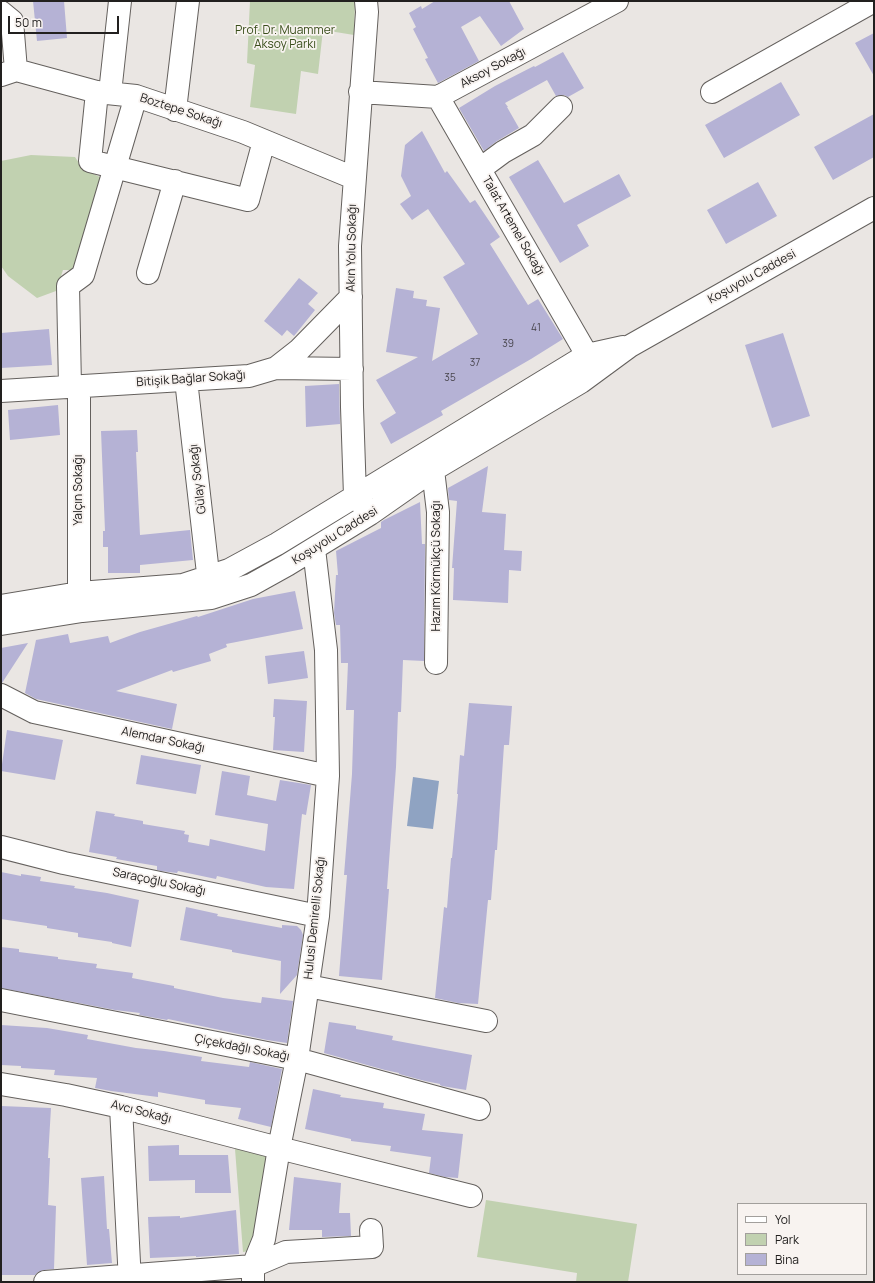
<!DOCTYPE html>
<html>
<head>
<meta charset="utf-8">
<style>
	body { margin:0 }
	#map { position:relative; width:875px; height:1283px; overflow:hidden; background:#eae6e3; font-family:Manrope,sans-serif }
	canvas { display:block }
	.frame { position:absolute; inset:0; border:2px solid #22201f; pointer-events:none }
	.legend { position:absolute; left:737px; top:1203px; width:130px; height:72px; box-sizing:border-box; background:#f8f3f0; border:1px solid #a29f9c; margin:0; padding:5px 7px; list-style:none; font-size:12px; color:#22201f }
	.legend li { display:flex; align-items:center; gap:8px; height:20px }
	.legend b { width:20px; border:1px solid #a29f9c }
	.scale { position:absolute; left:8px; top:16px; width:111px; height:18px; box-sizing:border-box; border:2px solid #22201f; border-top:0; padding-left:5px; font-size:12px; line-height:14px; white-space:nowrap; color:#22201f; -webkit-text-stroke:3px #f8f3f0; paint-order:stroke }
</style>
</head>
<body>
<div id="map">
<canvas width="875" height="1283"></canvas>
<div class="frame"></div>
<ul class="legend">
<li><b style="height:5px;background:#fff"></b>Yol</li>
<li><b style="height:11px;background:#c1d1b0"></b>Park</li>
<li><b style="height:11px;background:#b5b2d5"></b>Bina</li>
</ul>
<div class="scale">50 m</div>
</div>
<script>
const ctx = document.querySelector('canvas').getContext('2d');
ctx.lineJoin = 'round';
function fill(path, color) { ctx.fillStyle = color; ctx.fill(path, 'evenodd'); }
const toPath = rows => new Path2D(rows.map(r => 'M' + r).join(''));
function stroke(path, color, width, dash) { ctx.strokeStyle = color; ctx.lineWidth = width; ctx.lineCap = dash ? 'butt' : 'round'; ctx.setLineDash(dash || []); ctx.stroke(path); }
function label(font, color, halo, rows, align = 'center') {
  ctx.font = font + ' Manrope,sans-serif'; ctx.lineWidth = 3.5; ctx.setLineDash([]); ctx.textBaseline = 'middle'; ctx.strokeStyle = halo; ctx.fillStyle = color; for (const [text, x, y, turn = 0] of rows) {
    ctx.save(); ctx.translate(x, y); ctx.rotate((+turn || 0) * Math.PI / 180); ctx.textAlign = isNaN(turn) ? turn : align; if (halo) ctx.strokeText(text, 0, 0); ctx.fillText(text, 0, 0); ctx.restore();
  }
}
fill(toPath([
	[250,1,355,1,354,35,323,30,318,74,301,71,296,114,250,107,255,65,247,63],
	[31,155,75,157,83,169,102,178,77,270,63,270,56,291,37,298,8,276,1,266,1,161],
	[235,1149,269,1151,258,1250,243,1252],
	[486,1200,637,1224,628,1282,576,1282,577,1273,477,1257]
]), '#c1d1b0');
fill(toPath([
	[413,777,439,781,433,829,407,826]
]), '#8fa3c2');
fill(toPath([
	[33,1,64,1,67,38,37,41],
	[435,1,509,1,524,29,501,46,480,16,461,27,479,61,438,83,425,59,428,58,413,29,416,27,409,13,421,6,422,9],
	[874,33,874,76,855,43],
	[563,52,584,88,568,97,564,95,556,96,547,80,505,103,508,107,507,107,519,128,497,141,484,151,459,108,495,86,534,66,535,67],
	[781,82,800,115,724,158,705,125],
	[874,114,874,157,833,180,814,147],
	[422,131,445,173,447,171,470,203,475,200,500,237,490,244,528,305,538,299,563,339,531,359,441,411,443,415,391,444,380,423,396,413,376,380,418,357,386,352,396,288,414,291,413,298,427,300,426,306,440,308,432,361,478,334,443,277,465,264,428,209,412,220,400,204,411,196,401,176,405,145],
	[538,160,564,203,619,174,631,196,577,225,589,246,560,263,509,177],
	[758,182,777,216,726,244,707,210],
	[299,278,318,293,308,304,315,310,294,336,287,330,282,336,264,321],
	[49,329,52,365,1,368,1,333],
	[783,333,810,416,772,428,745,345],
	[339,384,340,424,306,427,305,386],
	[58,405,60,435,10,440,8,410],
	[137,430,138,452,136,452,140,535,190,530,193,560,140,565,140,573,108,573,108,547,103,547,103,531,105,531,101,431],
	[488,466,482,512,506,514,504,550,522,551,521,571,509,570,508,603,453,600,454,568,452,568,457,501,449,500,448,488],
	[420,502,422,544,425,544,424,661,403,660,401,712,398,712,396,767,387,889,389,889,382,980,339,976,347,875,344,875,352,774,354,710,346,710,348,663,341,663,340,625,336,625,334,613,336,575,338,575,336,551,381,528,381,522,384,520],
	[295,591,303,629,226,644,227,647,209,654,211,661,173,672,172,670,116,691,177,704,172,729,36,699,25,693,36,640,68,634,70,643,108,636,110,643,140,632,197,616,198,617,253,599],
	[28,643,2,683,1,683,1,648],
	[304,651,308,678,268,684,265,656],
	[274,699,307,701,304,752,273,750,275,717,273,717],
	[469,703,512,706,509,745,504,745,497,850,495,850,491,900,488,900,478,1004,458,1003,435,998,444,907,447,908,451,858,452,858,458,794,457,794,460,755,464,756],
	[7,730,63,740,55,780,1,771],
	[141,755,201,765,196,794,136,784],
	[222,771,250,776,247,795,276,801,280,780,311,785,306,815,302,814,294,889,266,887,217,876,216,879,178,871,177,873,161,871,157,870,157,866,116,859,117,857,89,852,96,811,115,814,114,816,143,821,143,824,185,831,184,834,189,835,188,842,209,846,210,839,265,851,268,824,215,815],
	[1,872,21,876,21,874,41,877,40,881,75,886,74,888,107,893,139,900,131,947,112,943,112,942,78,937,78,933,47,928,47,926,1,919],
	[186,907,218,914,217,916,282,928,282,925,297,926,301,930,303,935,297,975,280,994,281,961,232,952,232,950,180,940],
	[1,947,19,949,19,952,58,957,58,959,97,964,96,968,133,973,132,978,174,986,174,988,223,998,261,1003,262,997,293,1001,287,1043,267,1040,168,1019,167,1020,139,1015,140,1013,115,1010,1,988],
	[329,1022,356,1026,356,1029,393,1036,392,1040,472,1055,466,1090,442,1086,440,1085,440,1084,425,1081,399,1074,399,1073,385,1070,324,1053],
	[1,1025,47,1028,88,1035,87,1039,136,1048,164,1051,202,1057,201,1061,249,1067,250,1062,282,1069,271,1127,238,1119,241,1108,205,1104,205,1100,158,1092,158,1097,111,1091,95,1088,97,1078,54,1075,55,1070,21,1068,21,1066,1,1065],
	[313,1089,341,1095,340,1097,384,1103,383,1108,425,1114,422,1130,463,1134,458,1178,445,1177,429,1173,431,1157,390,1151,391,1146,351,1141,351,1139,305,1129],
	[1,1106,51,1108,48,1158,50,1158,48,1205,56,1206,54,1269,44,1270,38,1272,35,1275,1,1275],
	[179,1145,179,1155,228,1155,231,1193,195,1193,195,1180,149,1181,148,1146],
	[104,1176,107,1229,109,1229,112,1263,87,1265,81,1178],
	[294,1177,341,1183,339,1213,350,1213,351,1236,322,1237,322,1230,289,1230],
	[236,1210,239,1254,196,1257,196,1256,150,1258,148,1217,180,1216,180,1218]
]), '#b5b2d5');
const minor = toPath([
	[1,12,12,21,16,70],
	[1,75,16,70,97,92,136,96,243,132,354,178],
	[97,92,90,161,248,200,264,141],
	[360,92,438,97,617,1],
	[712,92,874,1],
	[110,93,120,1],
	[438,97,587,355],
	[175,110,188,1],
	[480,169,503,152,533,135,561,107],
	[148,273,175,181],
	[276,368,352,369],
	[186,380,210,591],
	[79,386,79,593,81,607],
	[70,387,68,286,83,275,136,96],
	[1,391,249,376,276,368,299,350,351,297],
	[433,470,438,512,436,663],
	[363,505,355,496,352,407,350,246,367,12,366,1],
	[1,606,79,593,183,585,229,570,277,544,587,355,623,347],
	[1,624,82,611,211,598,251,585,287,565,370,514,433,470,581,382,630,346,874,208],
	[1,695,34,712,328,776],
	[1,847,64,863,318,916],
	[308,986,486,1021],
	[1,1000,297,1059,479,1109],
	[1,1084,66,1095,121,1107,267,1145,471,1196],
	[121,1107,130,1282],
	[45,1282,253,1266,286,1252,372,1247,371,1230],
	[253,1282,253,1266,264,1239,279,1148,297,1059,318,916,328,776,326,650,314,549]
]);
stroke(minor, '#64605d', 24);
stroke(minor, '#fff', 22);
label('10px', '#47444c', null, [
	["41",536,328],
	["39",508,344],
	["37",475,363],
	["35",450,378]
]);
label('12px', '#394e1b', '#f8f3f0', [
	["Prof. Dr. Muammer",285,31],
	["Aksoy Parkı",285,45]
]);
label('12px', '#22201f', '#f8f3f0', [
	["Aksoy Sokağı",493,68,-28],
	["Boztepe Sokağı",181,111,18],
	["Talat Artemel Sokağı",513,226,60],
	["Akın Yolu Sokağı",352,248,-89],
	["Koşuyolu Caddesi",752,277,-29],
	["Bitişik Bağlar Sokağı",191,379,-4],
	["Gülay Sokağı",198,479,-97],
	["Yalçın Sokağı",79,490,-90],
	["Koşuyolu Caddesi",335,536,-32],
	["Hazım Körmükçü Sokağı",437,566,-90],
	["Alemdar Sokağı",163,740,12],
	["Saraçoğlu Sokağı",159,882,12],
	["Hulusi Demirelli Sokağı",315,918,-84],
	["Çiçekdağlı Sokağı",242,1048,11],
	["Avcı Sokağı",141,1112,14]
]);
</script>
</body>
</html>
